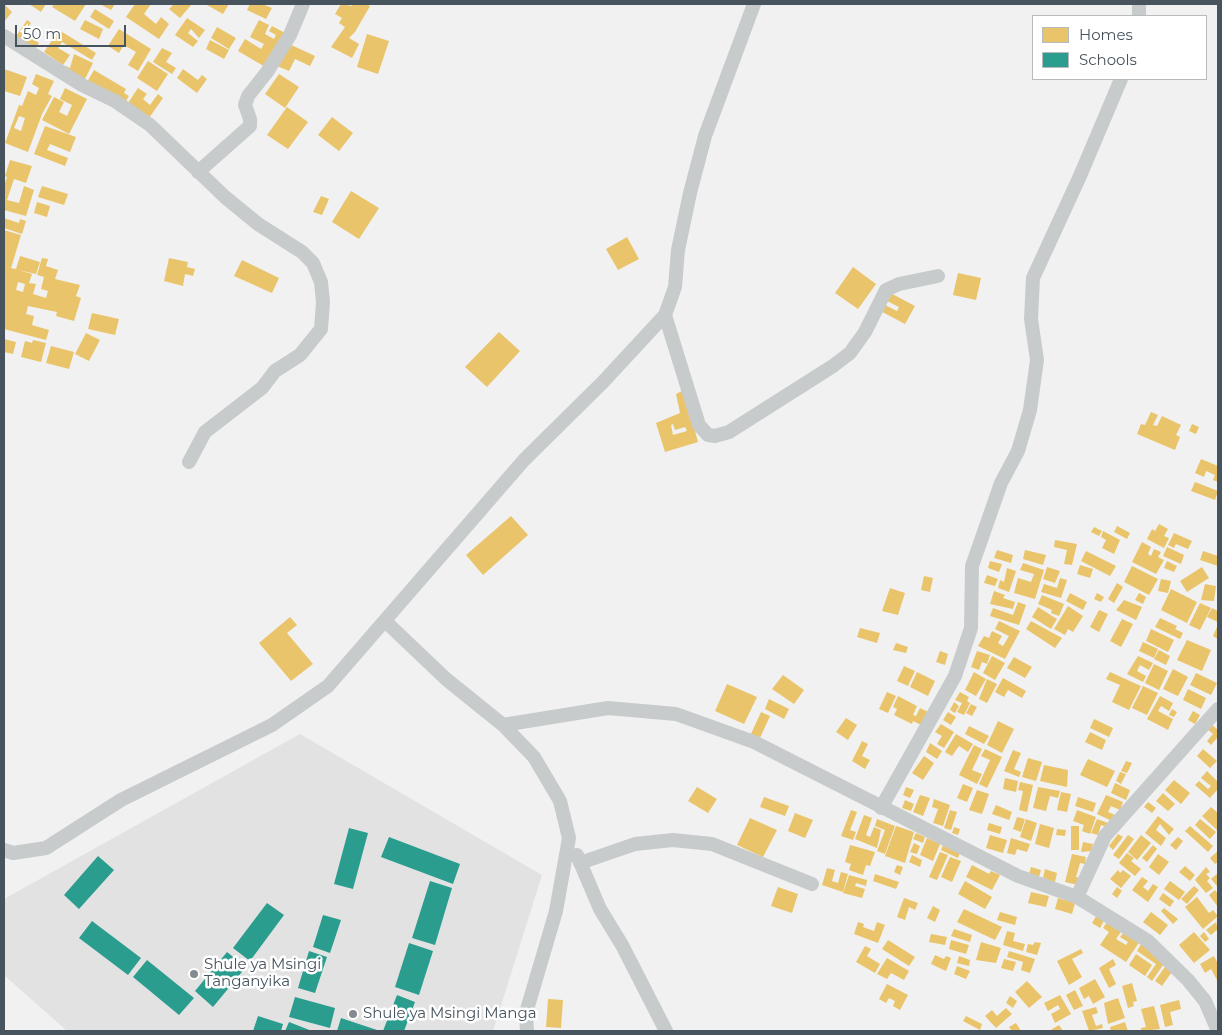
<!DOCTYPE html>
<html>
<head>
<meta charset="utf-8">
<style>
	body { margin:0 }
	#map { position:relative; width:1222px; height:1035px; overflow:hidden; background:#f1f1f1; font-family:Montserrat,sans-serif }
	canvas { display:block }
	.frame { position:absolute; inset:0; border:5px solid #48545d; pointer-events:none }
	.legend { position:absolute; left:1032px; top:15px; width:175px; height:65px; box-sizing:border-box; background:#fff; border:1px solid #b6bbbe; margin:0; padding:6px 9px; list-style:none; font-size:15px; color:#48545d }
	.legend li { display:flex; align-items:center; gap:10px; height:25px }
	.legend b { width:25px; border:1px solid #b6bbbe }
	.scale { position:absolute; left:15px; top:25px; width:111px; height:22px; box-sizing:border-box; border:2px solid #48545d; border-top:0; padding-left:6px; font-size:15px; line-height:18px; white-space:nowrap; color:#48545d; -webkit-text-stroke:4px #fff; paint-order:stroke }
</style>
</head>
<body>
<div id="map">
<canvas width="1222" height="1035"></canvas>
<div class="frame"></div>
<ul class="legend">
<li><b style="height:14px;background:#e9c46a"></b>Homes</li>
<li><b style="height:14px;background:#2a9d8f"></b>Schools</li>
</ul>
<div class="scale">50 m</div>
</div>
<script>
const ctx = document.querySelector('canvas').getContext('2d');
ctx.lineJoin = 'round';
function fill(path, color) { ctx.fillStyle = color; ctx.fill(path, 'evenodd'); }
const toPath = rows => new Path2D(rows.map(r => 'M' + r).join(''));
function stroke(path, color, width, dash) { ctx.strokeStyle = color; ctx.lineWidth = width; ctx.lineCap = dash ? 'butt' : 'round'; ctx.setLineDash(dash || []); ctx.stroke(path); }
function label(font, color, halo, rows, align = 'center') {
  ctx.font = font + ' Montserrat,sans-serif'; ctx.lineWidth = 5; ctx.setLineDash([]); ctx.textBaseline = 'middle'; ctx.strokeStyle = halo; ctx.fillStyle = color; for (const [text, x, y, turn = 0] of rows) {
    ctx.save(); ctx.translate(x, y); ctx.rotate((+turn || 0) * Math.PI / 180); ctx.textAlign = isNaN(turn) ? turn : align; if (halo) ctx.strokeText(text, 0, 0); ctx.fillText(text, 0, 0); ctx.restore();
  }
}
fill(toPath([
	[300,734,542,875,493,1031,67,1031,4,975,4,899]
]), '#e3e2e3');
fill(toPath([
	[4,4,12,12,4,22],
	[29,4,46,4,41,12],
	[54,4,86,4,75,21,52,7],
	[100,4,115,4,111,10],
	[135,4,151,4,144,14,156,24,161,17,169,24,159,39,126,17],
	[174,4,192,4,180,18,169,9],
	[205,4,229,4,223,14],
	[250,4,262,4,272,8,266,19,247,10],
	[341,4,352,6,353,4,366,4,370,6,355,32,349,38,359,44,352,58,331,47,345,27,339,23,342,18,335,14],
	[95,9,114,21,109,29,90,17],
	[187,18,205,30,199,38,191,29,188,33,198,41,193,47,175,35],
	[27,20,31,23,24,33,39,43,32,54,13,41],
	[85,20,103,29,99,39,80,29],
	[259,20,269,25,265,34,274,39,276,35,269,31,272,26,287,34,278,51,272,48,279,53,267,68,238,51,245,39,261,49,264,44,250,37],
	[217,27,236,38,229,49,211,38],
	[119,29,151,49,138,71,128,65,136,52,124,45,119,53,108,46],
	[59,30,96,53,92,60,62,42,58,48,70,55,63,65,44,52],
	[367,34,389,41,378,74,357,67],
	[210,40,229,50,224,59,206,49],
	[287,43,315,56,310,66,295,59,289,71,277,66],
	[162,48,172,53,166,62,176,68,172,74,153,62],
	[74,54,93,63,83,83,63,73,66,66,70,68],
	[148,61,168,74,157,91,137,78],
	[4,69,27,77,20,96,4,91],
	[183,69,198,80,202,75,207,79,197,93,177,78],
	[94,70,126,89,124,93,129,96,124,104,87,82],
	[36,74,54,81,48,94,52,96,42,114,28,152,5,143,19,105,22,106,28,91,36,95,39,88,32,84],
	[19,116,25,118,21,131,14,128],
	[279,74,299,87,285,108,265,94],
	[65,88,87,99,69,134,42,120,54,97,64,102,59,112,67,116,72,105,60,99],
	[138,88,147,94,143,99,150,105,158,94,163,98,147,121,126,106],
	[287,107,308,122,288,149,267,135],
	[332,117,353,133,339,151,318,135],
	[45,126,76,137,70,152,50,144,47,150,68,158,65,166,34,154],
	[10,160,32,166,26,183,14,179,7,200,19,203,24,186,34,190,26,216,4,210,4,186,7,177,5,176],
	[42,186,68,194,64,205,38,197],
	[351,191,379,208,359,239,332,222],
	[321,196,329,199,322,215,313,212],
	[37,202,50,206,47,217,34,213],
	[4,218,19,223,20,219,26,221,22,234,4,228],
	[4,230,21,235,11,268,16,269,20,256,40,262,36,274,18,270,32,274,29,283,36,284,33,294,46,298,48,291,41,289,44,277,37,275,42,258,48,259,46,266,58,270,55,279,80,285,76,296,81,298,74,321,56,316,57,312,28,306,26,314,34,316,32,325,49,330,46,340,4,329],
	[18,282,25,284,23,292,16,290],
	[627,237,639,259,618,270,606,249],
	[169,258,188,262,187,267,195,269,193,276,185,274,183,286,164,281],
	[242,260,279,278,272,293,234,276],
	[853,267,876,284,858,309,835,293],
	[958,273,981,278,976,300,953,295],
	[881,288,915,306,905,324,871,306],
	[885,300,899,307,897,311,883,304],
	[92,313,119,319,115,335,88,329],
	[499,332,520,351,487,387,465,367],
	[86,333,100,340,89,361,75,354],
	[4,339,16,342,13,354,4,352],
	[33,340,46,343,41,362,21,357,25,341,32,343],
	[51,346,74,352,69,369,46,363],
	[684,390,698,442,665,452,656,423,680,413,676,394],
	[673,424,675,430,685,427,687,431,673,435,671,425],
	[1151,412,1158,415,1153,425,1157,426,1162,416,1181,425,1176,435,1180,437,1175,450,1137,434,1141,424,1145,425],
	[1192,424,1199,427,1196,434,1189,431],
	[1201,459,1218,466,1218,482,1213,480,1215,475,1206,471,1204,477,1195,473],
	[1195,482,1218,491,1215,500,1191,491],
	[511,516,528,535,483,575,466,555],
	[1159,524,1168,529,1164,536,1169,538,1164,548,1147,539,1152,529,1155,531],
	[1117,526,1130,533,1127,539,1114,532],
	[1094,527,1102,531,1099,536,1091,532],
	[1103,531,1120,540,1114,554,1102,548,1106,540,1101,537],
	[1174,533,1192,541,1188,549,1176,544,1174,548,1168,545],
	[1055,540,1077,544,1072,565,1064,564,1067,550,1054,547],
	[1142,542,1151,547,1148,554,1151,556,1154,549,1161,552,1158,557,1164,560,1156,574,1132,562],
	[1167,547,1184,555,1181,564,1163,556],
	[997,550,1013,555,1011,563,994,558],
	[1025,550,1046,555,1043,565,1023,559],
	[1086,551,1116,566,1110,576,1081,561],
	[1203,551,1218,556,1218,566,1200,560],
	[990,561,1002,564,999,572,988,568],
	[1167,561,1177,566,1174,572,1164,568],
	[1023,563,1044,570,1035,599,1014,593,1018,578,1031,582,1034,574,1020,570],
	[1080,565,1093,569,1090,578,1077,574],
	[1132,566,1158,579,1149,595,1124,582],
	[1047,567,1060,571,1055,583,1043,579],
	[1202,567,1209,578,1187,592,1180,581],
	[1007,568,1016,571,1009,592,998,588,1000,580,1004,582],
	[987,575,998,579,995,586,984,583],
	[924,576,933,578,930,592,921,590],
	[1060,578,1067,580,1061,598,1041,592,1044,584,1057,588],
	[1161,579,1171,581,1168,593,1158,591],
	[1117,583,1123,587,1114,603,1108,599],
	[1205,584,1216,586,1214,601,1201,600],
	[890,588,905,593,898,615,882,611],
	[1171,589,1197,602,1187,623,1161,610],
	[994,591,1005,595,1003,598,1015,602,1013,609,990,604],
	[1070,593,1087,602,1083,610,1066,601],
	[1097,593,1104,597,1101,602,1094,599],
	[1139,593,1146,597,1143,604,1135,600],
	[1042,595,1064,604,1059,616,1051,613,1052,610,1038,604],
	[1124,600,1142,607,1136,620,1116,610],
	[1018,602,1026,605,1019,625,990,616,993,608,1013,615],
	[1200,603,1211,608,1200,630,1189,625],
	[1068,606,1083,616,1073,632,1068,629,1065,635,1054,629],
	[1038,607,1057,619,1051,629,1032,617],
	[1212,608,1218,611,1218,622,1207,617],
	[1099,610,1108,614,1099,632,1090,627],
	[290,617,297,625,287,633,313,664,291,681,259,643],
	[1160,618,1177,626,1175,629,1183,633,1180,639,1155,627],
	[1122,619,1133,624,1121,647,1110,641],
	[999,621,1020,631,1005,659,978,646,984,636,989,638,992,631,1002,636,998,643,1003,646,1009,636,995,629],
	[1031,621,1062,638,1055,648,1026,629],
	[1218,625,1218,639,1213,636],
	[860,628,880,633,877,643,857,637],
	[1151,629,1174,640,1168,652,1146,641],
	[1187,640,1211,650,1202,671,1177,660],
	[1143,642,1158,649,1154,658,1139,651],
	[896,643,908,647,906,653,893,650],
	[1159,650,1170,656,1166,665,1154,659],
	[940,651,948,654,945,665,936,662],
	[977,651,990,655,987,664,982,662,979,670,971,667],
	[992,656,1005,663,995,680,983,673],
	[1138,656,1153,663,1149,670,1140,665,1137,671,1146,676,1143,682,1127,674],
	[1014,657,1032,667,1025,678,1007,668],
	[1154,664,1168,671,1159,690,1145,683],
	[904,666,915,671,908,686,897,681],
	[1173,669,1188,677,1178,696,1163,689],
	[917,672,935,681,928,696,910,687],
	[974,672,986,679,976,696,965,690],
	[1110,672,1141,686,1129,710,1112,702,1120,685,1106,679],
	[1196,673,1217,683,1211,695,1190,685],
	[783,675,804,690,794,704,772,689],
	[1003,678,1026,691,1022,698,1008,690,1004,697,995,692],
	[987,679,997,684,987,703,979,699],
	[727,684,757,697,744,724,715,711],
	[1143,686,1158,693,1147,715,1132,708],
	[1188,689,1206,698,1201,709,1183,700],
	[887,692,896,696,888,713,879,709],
	[960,692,969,697,967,701,970,703,964,715,957,712,962,703,955,700],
	[898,696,917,706,913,715,916,716,920,708,928,712,921,725,913,721,912,724,894,715,897,709,893,707],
	[1160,696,1173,703,1169,711,1161,706,1158,711,1173,719,1168,730,1147,719],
	[769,699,789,709,784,719,765,709],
	[954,702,959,706,955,713,950,710],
	[971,704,977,707,972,716,966,713],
	[1172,709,1177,712,1174,717,1169,715],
	[1193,711,1200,715,1195,724,1188,720],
	[761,712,770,716,759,740,750,736],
	[948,712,956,717,951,725,943,720],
	[846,718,857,725,848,740,836,732],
	[1094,719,1113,728,1109,737,1090,728],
	[998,721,1014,729,1002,753,987,745],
	[1210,723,1218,730,1218,737,1211,745,1207,741,1213,734,1206,728],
	[941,724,954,732,944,748,937,744,942,736,935,732],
	[969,726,989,736,984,744,965,734],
	[1090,732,1106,740,1102,750,1085,742],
	[956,734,973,744,968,752,959,746,952,756,945,752],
	[862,741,868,744,862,756,870,760,865,769,852,761],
	[930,743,942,751,937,759,926,752],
	[974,745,982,749,972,770,982,774,977,784,959,775],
	[985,749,1002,757,987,788,979,784,990,760,981,756],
	[1203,749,1217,761,1210,768,1197,756],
	[1013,750,1021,753,1014,769,1021,772,1019,777,1004,771],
	[924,756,934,763,923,780,912,773],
	[1028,758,1042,762,1036,781,1022,777],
	[1088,759,1115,771,1107,787,1080,775],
	[1126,761,1132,763,1127,773,1121,771],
	[1044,765,1068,770,1067,787,1040,781],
	[1207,771,1218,782,1218,789,1210,798,1195,785,1199,781,1208,789,1211,786,1201,778],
	[1120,772,1126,774,1121,784,1116,781],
	[1005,778,1018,781,1016,792,1003,789],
	[1174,780,1190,793,1181,804,1165,790],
	[1020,782,1033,785,1027,812,1019,810,1023,791,1018,790],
	[1115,783,1130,790,1126,800,1111,793],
	[963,784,973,788,967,802,957,798],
	[697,787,717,799,708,813,688,801],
	[906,787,914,790,910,798,903,795],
	[1038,787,1060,791,1058,798,1050,796,1046,811,1033,808],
	[977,790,989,794,982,814,969,810],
	[1061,792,1071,794,1067,812,1057,810],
	[1163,793,1175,804,1168,811,1156,801],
	[920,795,930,798,923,816,913,812],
	[1106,795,1123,802,1120,810,1111,806,1108,812,1115,815,1112,821,1097,814],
	[764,797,789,806,785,816,760,807],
	[1078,797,1096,803,1093,812,1075,806],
	[934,799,950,805,943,826,933,823,938,809,932,807],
	[905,800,914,804,911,811,902,808],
	[1148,802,1156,808,1152,813,1144,807],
	[996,805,1012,812,1009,820,992,814],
	[1211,807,1218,813,1217,830,1202,816],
	[851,810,857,812,850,830,856,832,853,840,841,836],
	[950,810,957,812,951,830,944,828],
	[1077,810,1096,817,1090,834,1082,831,1084,825,1073,821],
	[795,813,813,820,805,838,788,831],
	[864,815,872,818,866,835,870,837,874,827,881,830,877,848,855,839],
	[1158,816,1174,829,1169,835,1160,824,1156,830,1166,838,1161,846,1145,833],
	[1017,817,1025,819,1021,832,1013,829],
	[750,818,777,830,763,857,737,845],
	[877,819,895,826,885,854,877,851,885,830,875,826],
	[1026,819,1037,823,1031,841,1020,837],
	[1097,819,1108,823,1106,827,1101,825,1098,835,1091,833],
	[1200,819,1216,832,1210,839,1195,825],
	[989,823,1002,827,1000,834,987,830],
	[1040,824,1054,828,1049,848,1035,844],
	[896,826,914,832,905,863,885,856],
	[1071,826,1079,826,1079,850,1071,850],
	[1190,826,1213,846,1208,852,1185,831],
	[954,827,960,829,958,835,952,833],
	[1057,829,1066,830,1065,836,1056,835],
	[916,833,925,837,923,843,913,839],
	[1118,834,1123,837,1113,850,1109,846],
	[990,835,1007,840,1003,853,986,848],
	[1128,835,1134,839,1119,859,1113,855],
	[1141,835,1151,843,1137,860,1128,852],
	[1178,837,1183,841,1176,850,1170,845],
	[927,838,940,844,933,861,920,855],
	[1011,838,1030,844,1027,852,1017,849,1015,855,1007,853],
	[1083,842,1093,844,1091,851,1081,852],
	[914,843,920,846,917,854,910,852],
	[944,843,961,851,958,858,941,850],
	[850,845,875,852,870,866,866,865,863,875,849,870,851,864,845,862],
	[1153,845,1157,849,1147,862,1142,858],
	[1218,851,1218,862,1215,864,1210,858],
	[940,852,948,855,937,880,929,877],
	[1127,853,1134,858,1131,861,1141,869,1135,876,1119,863],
	[1072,854,1086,857,1085,864,1080,863,1076,877,1080,878,1078,885,1065,882],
	[1158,854,1169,862,1159,875,1149,867],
	[912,855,922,860,920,867,909,862],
	[950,857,961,861,952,882,941,877],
	[897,865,903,867,900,875,894,872],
	[972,865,989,874,991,871,1000,875,992,890,966,877],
	[1185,866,1195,875,1190,881,1179,872],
	[1031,867,1041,870,1039,877,1029,874],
	[1206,867,1210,872,1206,874,1210,878,1207,881,1213,888,1206,893,1195,880],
	[827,868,835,870,832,881,838,883,841,872,848,874,843,892,822,885],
	[1045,869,1057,873,1055,882,1043,878],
	[1118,870,1120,873,1123,870,1131,876,1121,888,1110,879],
	[1218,873,1218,885,1217,886,1211,879],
	[875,874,899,882,896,889,873,881],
	[849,875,867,880,866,886,856,883,855,886,865,889,862,898,843,893],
	[1142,877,1148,881,1143,887,1148,891,1153,884,1158,887,1148,902,1132,890],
	[965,881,992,897,985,909,958,894],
	[1170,881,1185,892,1179,900,1164,889],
	[1194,886,1199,890,1187,904,1181,899],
	[778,887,798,894,792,913,771,906],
	[1117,887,1122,891,1117,898,1112,894],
	[1215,890,1218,894,1218,907,1209,895],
	[1031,892,1049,896,1046,907,1028,903],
	[1163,893,1174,901,1170,907,1159,899],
	[1197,897,1209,913,1213,910,1218,916,1203,929,1185,907],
	[904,898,918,903,915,910,909,907,905,920,897,917],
	[1058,898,1075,903,1072,914,1055,909],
	[933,906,940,910,935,922,927,918],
	[1164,908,1178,919,1173,924,1161,911],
	[964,909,1002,927,995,940,957,922],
	[1000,912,1017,917,1015,925,997,920],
	[1151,912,1168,925,1160,935,1143,922],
	[1098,913,1106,917,1100,928,1092,923],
	[1109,919,1123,929,1116,939,1126,945,1128,942,1120,937,1125,931,1140,941,1126,962,1100,945,1109,932,1103,928],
	[858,922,864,924,863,927,874,931,877,922,885,925,878,943,854,934],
	[1216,922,1218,929,1211,935,1206,930],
	[954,929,972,935,970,942,951,936],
	[1007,931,1015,933,1013,941,1025,944,1023,951,1003,945],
	[1194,932,1210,950,1194,963,1179,945],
	[1204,932,1209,939,1205,942,1200,936],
	[931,934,947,937,945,945,929,942],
	[888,940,915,957,909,966,882,949],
	[951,940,969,945,966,954,949,949],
	[981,942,1001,948,996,963,976,960],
	[1035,942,1041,943,1037,955,1026,952,1028,944,1033,945],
	[1141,944,1166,961,1152,981,1147,977,1156,964,1137,951],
	[865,946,871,949,867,956,880,964,875,973,856,962],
	[1081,949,1083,953,1072,959,1082,977,1069,985,1057,961],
	[1009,951,1035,959,1030,973,1021,970,1023,962,1007,957],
	[1136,954,1152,965,1145,976,1129,965],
	[935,955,944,959,946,956,951,958,946,971,931,964],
	[959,956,970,960,969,966,957,963],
	[1214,956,1218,964,1218,982,1211,969,1205,973,1200,964],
	[887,958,909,971,904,980,891,973,887,979,877,974],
	[1004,959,1016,962,1013,971,1001,968],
	[1113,959,1116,965,1109,969,1116,984,1109,988,1099,968],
	[1167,964,1174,969,1162,986,1155,981],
	[957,966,970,971,966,979,954,974],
	[1095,979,1105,997,1093,1004,1089,996,1084,999,1079,988],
	[1027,981,1042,997,1029,1008,1015,992],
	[1132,983,1137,1001,1133,1002,1134,1006,1128,1008,1122,986],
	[887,984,908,995,900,1010,893,1006,895,1001,889,998,886,1003,879,999],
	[1075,990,1083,1006,1074,1010,1066,995],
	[1060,995,1071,1014,1055,1023,1051,1014,1060,1009,1058,1005,1048,1011,1044,1003],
	[1010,996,1017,1001,1013,1008,1006,1003],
	[1118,998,1125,1018,1108,1024,1104,1003],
	[548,999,563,1000,561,1028,546,1027],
	[1179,1000,1181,1009,1170,1012,1173,1025,1165,1027,1160,1005],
	[1154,1006,1160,1029,1141,1031,1141,1028,1146,1027,1141,1009],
	[1096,1007,1098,1013,1092,1015,1096,1026,1102,1024,1103,1028,1089,1031,1082,1011],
	[1006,1008,1012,1014,996,1028,985,1016,992,1010,997,1016],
	[966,1016,982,1024,980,1030,963,1021],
	[1125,1022,1128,1031,1111,1031,1110,1027],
	[1016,1023,1021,1031,1012,1031,1009,1027],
	[1059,1025,1063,1031,1049,1031]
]), '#e9c46a');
fill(toPath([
	[349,828,368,833,353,889,334,884],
	[389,837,460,864,453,884,381,857],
	[98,856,114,870,79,909,64,895],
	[430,881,452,888,435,945,412,938],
	[267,903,284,915,250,961,233,948],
	[323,915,341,920,330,953,313,947],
	[92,921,141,958,128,975,79,938],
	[409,943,433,951,419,995,395,987],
	[309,951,327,957,315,993,298,988],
	[227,952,246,967,213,1007,195,991],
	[147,960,194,998,179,1015,133,977],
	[397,995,415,1002,404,1031,383,1031],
	[295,997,335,1008,330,1028,289,1017],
	[258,1016,283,1024,281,1031,253,1031],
	[341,1018,380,1031,337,1031],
	[289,1022,312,1031,285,1031]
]), '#2a9d8f');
stroke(toPath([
	[1139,16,1139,4],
	[4,36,82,85,115,101,150,125,225,197,258,224,302,252,313,263,321,282,323,302,321,329,300,355,275,371,262,388,205,432,189,462],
	[198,172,250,126,250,119,245,105,248,96,267,72,290,35,303,4],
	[665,315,699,425,708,435,715,436,729,432,833,366,850,353,865,332,886,290,899,284,938,276],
	[385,621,446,679,503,725,534,757,560,801,569,838,556,911,526,1013,527,1031],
	[503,725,608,708,676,714,754,742,1018,876,1077,897,1148,941,1188,980,1205,1001,1218,1031],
	[881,808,955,676,971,628,972,566,1001,483,1018,451,1030,410,1037,360,1031,319,1033,278,1080,176,1121,79],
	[4,850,13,853,46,848,121,800,272,725,328,686,524,460,603,382,665,315,675,287,678,250,690,193,705,136,754,4],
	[577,855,600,909,622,945,666,1031],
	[580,863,635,844,673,840,712,844,812,884],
	[1077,897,1105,836,1218,709]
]), '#c8cbcc', 14);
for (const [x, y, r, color] of [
	[194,974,5,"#838b91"],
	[353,1014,5,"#838b91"]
]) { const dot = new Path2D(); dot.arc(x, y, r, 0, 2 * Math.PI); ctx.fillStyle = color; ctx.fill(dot); stroke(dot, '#fff', 2); }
label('15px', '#48545d', '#fff', [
	["Shule ya Msingi",204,965],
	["Tanganyika",204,982],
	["Shule ya Msingi Manga",363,1014]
], 'left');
</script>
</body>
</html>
